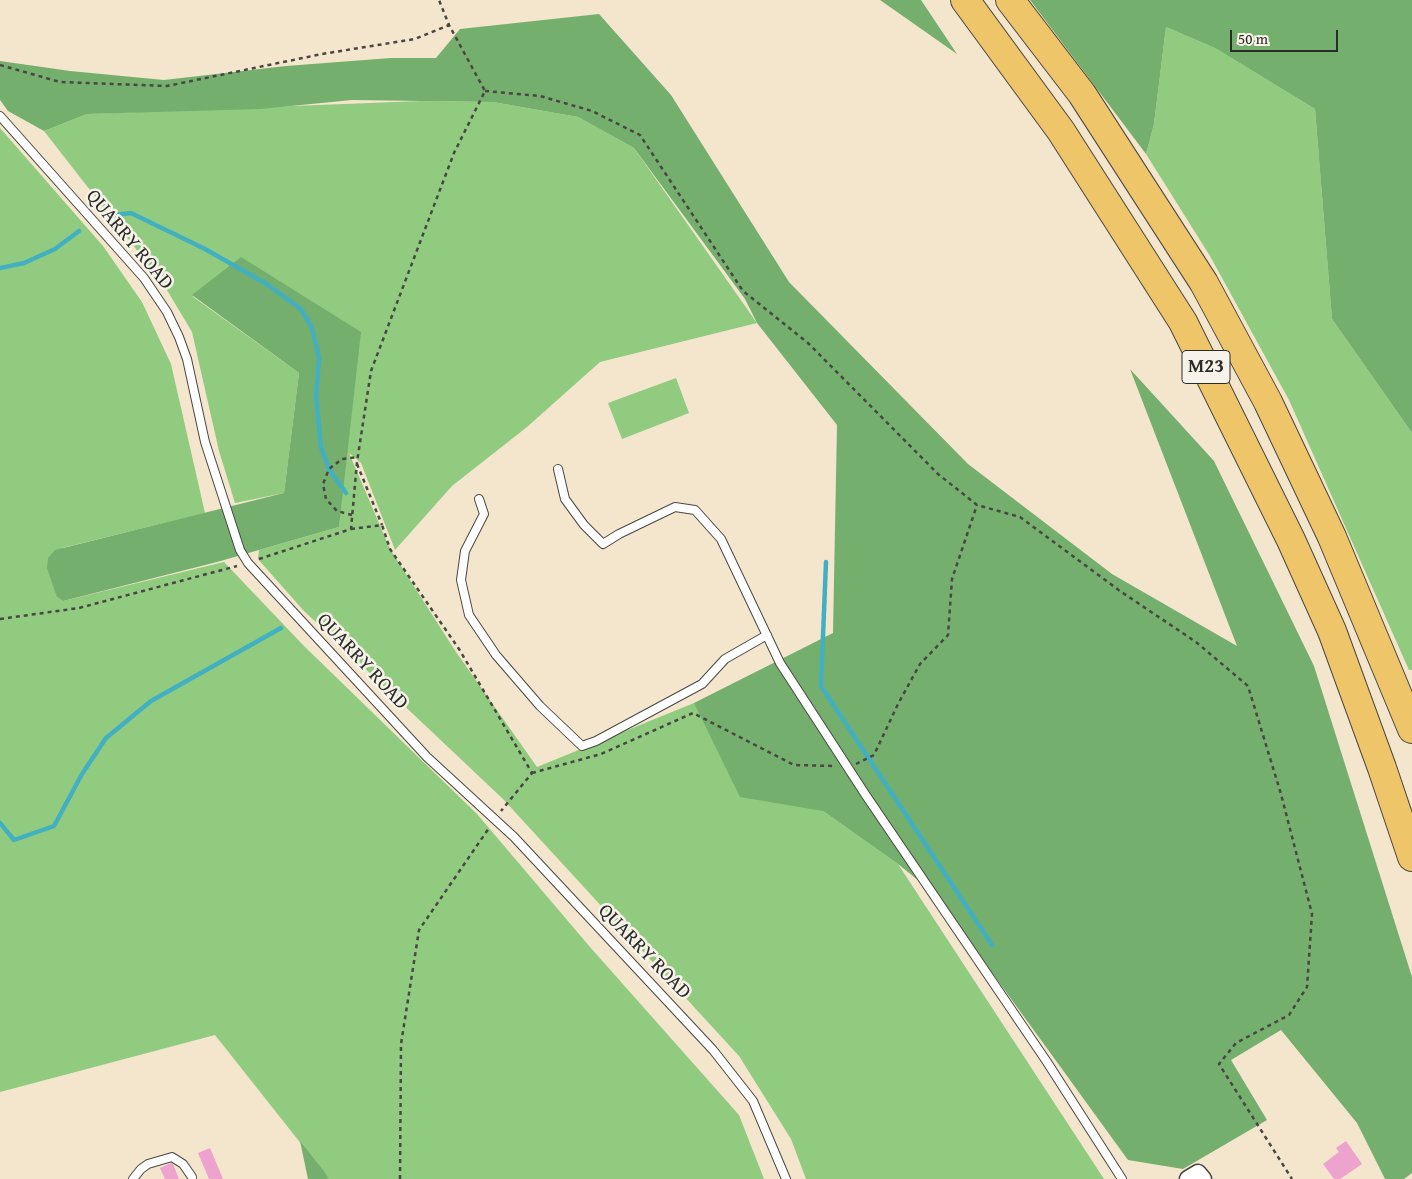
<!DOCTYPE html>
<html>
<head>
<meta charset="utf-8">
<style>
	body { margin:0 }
	#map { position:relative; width:1412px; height:1179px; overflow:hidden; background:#f4e5cd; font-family:"Gentium Book Plus",serif }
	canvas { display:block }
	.scale { position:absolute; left:1230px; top:30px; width:108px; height:22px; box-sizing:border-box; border:2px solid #2b2b2b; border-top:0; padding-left:6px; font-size:15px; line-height:18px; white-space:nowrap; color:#2b2b2b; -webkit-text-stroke:4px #f7f3e8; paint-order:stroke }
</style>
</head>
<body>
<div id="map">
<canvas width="1412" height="1179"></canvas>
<div class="scale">50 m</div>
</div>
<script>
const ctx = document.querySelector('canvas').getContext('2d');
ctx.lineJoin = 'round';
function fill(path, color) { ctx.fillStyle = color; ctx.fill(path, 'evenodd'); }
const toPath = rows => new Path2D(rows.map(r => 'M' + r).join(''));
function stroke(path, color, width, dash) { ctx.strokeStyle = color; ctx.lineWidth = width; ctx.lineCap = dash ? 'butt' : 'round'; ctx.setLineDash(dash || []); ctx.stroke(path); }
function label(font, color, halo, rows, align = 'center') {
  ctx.font = font + ' "Gentium Book Plus",serif'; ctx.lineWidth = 5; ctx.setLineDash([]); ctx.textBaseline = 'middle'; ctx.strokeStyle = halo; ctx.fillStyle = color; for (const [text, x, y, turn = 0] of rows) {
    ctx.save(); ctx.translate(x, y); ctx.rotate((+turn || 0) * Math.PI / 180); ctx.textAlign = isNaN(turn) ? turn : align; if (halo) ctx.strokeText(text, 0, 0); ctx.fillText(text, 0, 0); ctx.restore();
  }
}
fill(toPath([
	[1166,27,1215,48,1315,109,1332,319,1412,433,1412,670,1409,670,1289,400,1210,256,1146,154,1154,124],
	[421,101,493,102,578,117,634,148,757,323,600,362,527,427,452,486,395,550,361,463,349,453,390,549,456,652,537,767,694,703,823,811,898,864,1104,1179,806,1179,791,1139,739,1056,503,799,303,610,258,559,259,550,339,527,353,327,192,296,299,373,284,493,235,503,219,451,192,332,164,285,44,131,87,114],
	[0,128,103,246,142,302,171,364,205,513,62,548,57,597,63,601,224,562,304,646,477,814,590,947,739,1115,764,1179,329,1179,215,1035,0,1092],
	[676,378,689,413,622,439,608,403]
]), '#90cb80');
fill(toPath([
	[880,0,921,0,957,54],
	[1030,0,1412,0,1412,433,1332,319,1315,109,1215,48,1166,27,1154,124,1146,154],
	[599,14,671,95,789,282,968,464,1112,574,1237,646,1130,369,1214,461,1314,666,1412,977,1412,1173,1404,1179,1385,1179,1357,1123,1281,1030,1231,1060,1267,1120,1183,1169,1128,1160,935,894,898,864,823,811,740,797,694,703,833,633,837,425,757,323,745,299,634,148,578,117,493,102,352,100,260,109,87,114,44,131,8,111,0,100,0,61,70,71,164,80,286,66,391,58,436,58,460,29],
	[241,257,361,332,339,527,217,562,63,601,57,597,47,568,48,558,55,550,284,493,299,373,192,295],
	[300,1141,323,1170,329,1179,308,1179]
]), '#74af6e');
stroke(toPath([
	[106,216,131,213,205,249,265,283,301,309,312,328,319,358,316,396,321,447,329,469,346,493],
	[0,268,24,263,55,249,79,231],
	[826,562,821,686,992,945],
	[0,823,14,840,54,826,82,774,106,738,151,701,281,628]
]), '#43b0c1', 4.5);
fill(toPath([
	[1346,1141,1362,1164,1340,1179,1334,1179,1323,1164,1339,1152,1336,1148],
	[210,1148,223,1179,209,1179,198,1153],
	[171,1163,173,1164,179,1179,165,1179,160,1168]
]), '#eda3ce');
const lane = toPath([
	[0,116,144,278,167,312,179,337,187,359,205,442,240,550,248,563,427,757,514,837,713,1050,753,1101,786,1179],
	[558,469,565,499,584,525,603,544,619,534,675,507,695,510,721,539,780,663,865,794,1047,1062,1122,1179],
	[479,499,484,514,465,551,461,580,469,615,496,655,540,706,582,746,596,741,702,684,725,659,767,635],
	[133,1179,141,1169,148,1164,172,1157,183,1164,192,1177]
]);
const street = toPath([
	[1188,1179,1198,1173,1203,1179]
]);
const highway = toPath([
	[965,0,1061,131,1183,322,1291,540,1332,631,1382,768,1412,857],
	[1010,0,1082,94,1204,283,1268,402,1332,537,1412,729]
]);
stroke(lane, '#494743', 10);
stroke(street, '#494743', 19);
stroke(highway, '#494743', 30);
stroke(toPath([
	[0,65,60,82,167,86,322,54,415,39,449,25],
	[485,91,540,96,592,111,640,135,743,291,808,343,938,474,977,505,1020,517,1120,591,1196,642,1248,686,1281,794,1312,914,1307,987,1289,1015,1236,1043,1219,1064,1292,1179],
	[357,464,382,525],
	[352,515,337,511,326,499,323,484,329,469,342,459,358,457],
	[351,529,382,525,390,549,459,649,532,773,501,811],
	[259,559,351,529,357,462,371,371,454,153,485,91,449,25,439,0],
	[0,619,79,608,237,566],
	[856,764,874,755,898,704,920,664,948,635,952,579,977,505],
	[532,773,601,754,693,713,794,765,835,766],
	[400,1179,401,1044,419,930,489,828]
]), '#494743', 2.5, [4, 4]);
stroke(lane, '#fff', 8);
stroke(street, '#fff', 16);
stroke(highway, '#eec569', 28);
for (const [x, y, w] of [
	[1206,367,48]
]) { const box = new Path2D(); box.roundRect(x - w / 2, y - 16.5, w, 33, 4); ctx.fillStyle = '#f7f3e8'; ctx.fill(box); stroke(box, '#2b2b2b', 1); }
label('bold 19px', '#2b2b2b', null, [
	["M23",1206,367]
]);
label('20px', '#2b2b2b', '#f7f3e8', [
	["QUARRY ROAD",129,240,50],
	["QUARRY ROAD",362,662,47],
	["QUARRY ROAD",644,952,46]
]);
</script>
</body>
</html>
